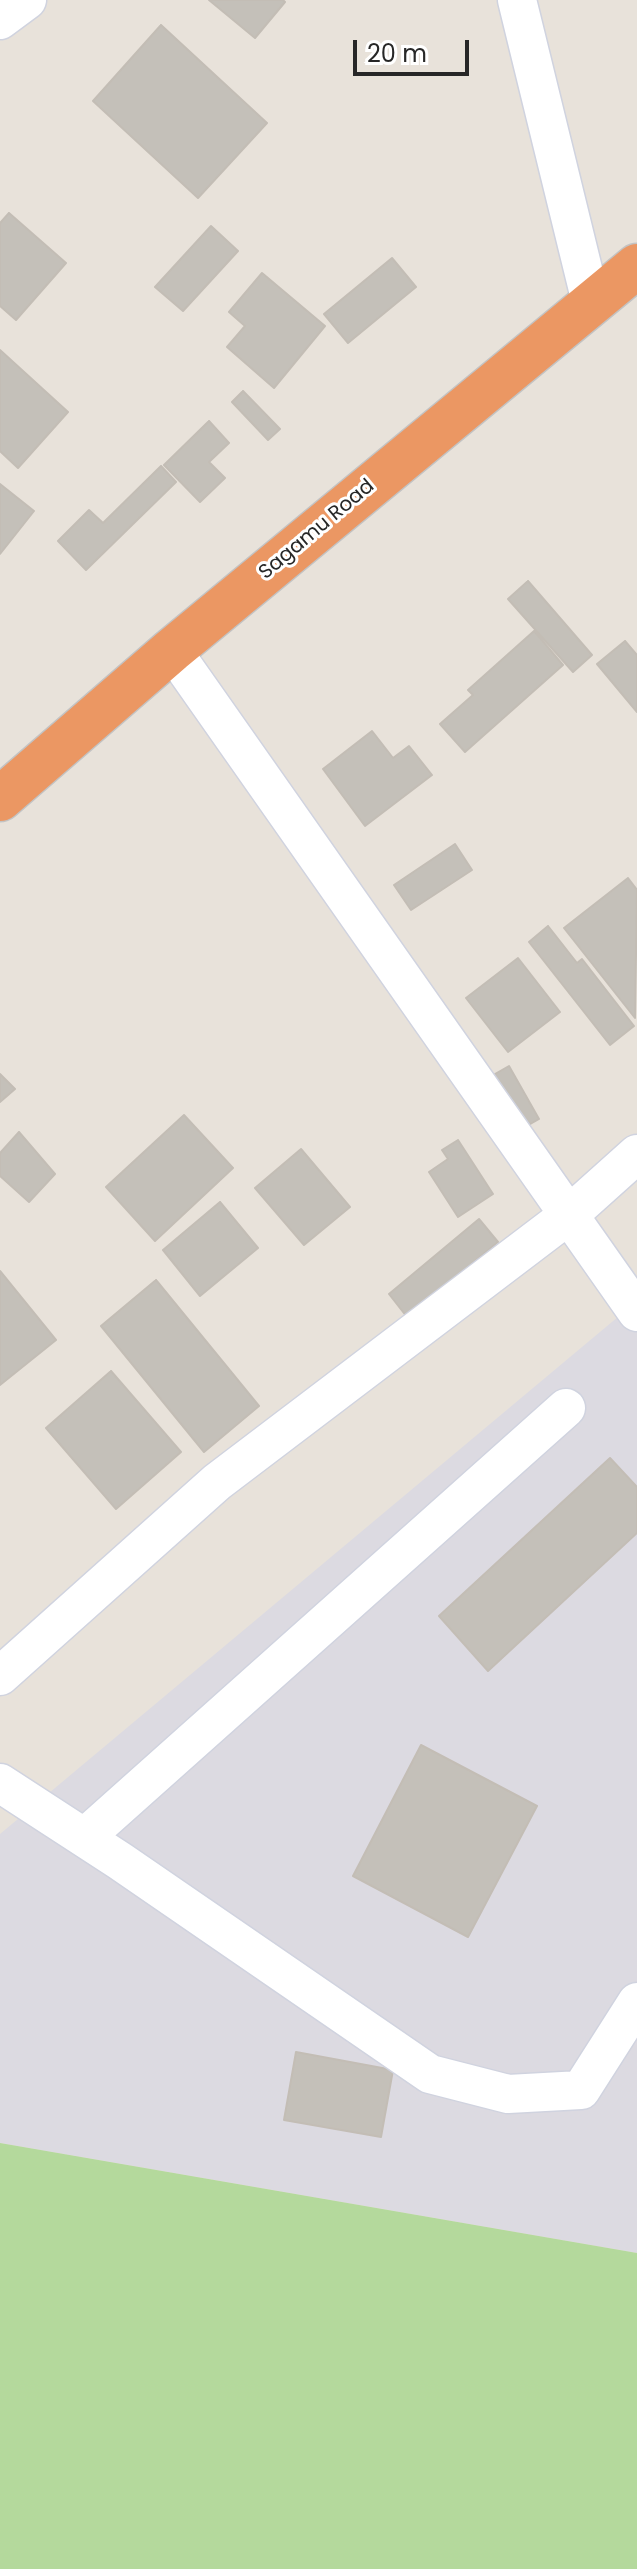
<!DOCTYPE html>
<html>
<head>
<meta charset="utf-8">
<style>
	body { margin:0 }
	#map { position:relative; width:637px; height:2569px; overflow:hidden; background:#e8e2da; font-family:Poppins,sans-serif }
	canvas { display:block }
	.scale { position:absolute; left:353px; top:40px; width:116px; height:36px; box-sizing:border-box; border:4px solid #272727; border-top:0; padding-left:10px; font-size:24px; line-height:28px; white-space:nowrap; color:#272727; -webkit-text-stroke:6px #fff; paint-order:stroke }
</style>
</head>
<body>
<div id="map">
<canvas width="637" height="2569"></canvas>
<div class="scale">20 m</div>
</div>
<script>
const ctx = document.querySelector('canvas').getContext('2d');
ctx.lineJoin = 'round';
function fill(path, color) { ctx.fillStyle = color; ctx.fill(path, 'evenodd'); }
const toPath = rows => new Path2D(rows.map(r => 'M' + r).join(''));
function stroke(path, color, width, dash) { ctx.strokeStyle = color; ctx.lineWidth = width; ctx.lineCap = dash ? 'butt' : 'round'; ctx.setLineDash(dash || []); ctx.stroke(path); }
function label(font, color, halo, rows, align = 'center') {
  ctx.font = font + ' Poppins,sans-serif'; ctx.lineWidth = 6; ctx.setLineDash([]); ctx.textBaseline = 'middle'; ctx.strokeStyle = halo; ctx.fillStyle = color; for (const [text, x, y, turn = 0] of rows) {
    ctx.save(); ctx.translate(x, y); ctx.rotate((+turn || 0) * Math.PI / 180); ctx.textAlign = isNaN(turn) ? turn : align; if (halo) ctx.strokeText(text, 0, 0); ctx.fillText(text, 0, 0); ctx.restore();
  }
}
fill(toPath([
	[637,1301,637,2253,0,2143,0,1834]
]), '#dcdae1');
fill(toPath([
	[0,2143,637,2253,637,2569,0,2569]
]), '#b4d99c');
const building = toPath([
	[209,0,283,0,285,2,255,38,209,0],
	[161,25,267,123,198,198,93,101,161,25],
	[9,213,66,263,16,320,0,306,0,223,9,213],
	[211,226,238,251,183,311,155,287,211,226],
	[392,258,416,287,348,343,324,314,392,258],
	[262,273,325,326,274,388,227,347,245,326,229,312,262,273],
	[0,350,68,412,18,468,0,451,0,350],
	[243,391,280,429,268,440,232,402,243,391],
	[209,421,229,443,209,462,225,478,200,502,164,465,209,421],
	[161,466,176,482,86,570,58,541,89,510,103,523,161,466],
	[0,484,34,511,0,554,0,484],
	[528,581,592,655,573,672,508,599,528,581],
	[534,631,563,665,465,752,440,724,473,695,468,690,534,631],
	[625,641,637,655,637,712,597,664,625,641],
	[372,731,393,758,409,746,432,775,365,826,323,769,372,731],
	[455,844,472,870,411,910,394,885,455,844],
	[628,878,637,890,635,1018,564,928,628,878],
	[548,926,577,963,582,959,634,1026,610,1045,529,942,548,926],
	[518,958,560,1012,508,1052,466,998,518,958],
	[509,1066,539,1119,518,1131,488,1078,509,1066],
	[0,1074,15,1089,0,1102,0,1074],
	[184,1115,233,1168,155,1241,106,1187,184,1115],
	[19,1132,55,1174,29,1202,0,1176,0,1153,19,1132],
	[458,1140,493,1194,458,1217,429,1172,448,1159,442,1150,458,1140],
	[301,1149,350,1207,304,1245,255,1188,301,1149],
	[220,1202,258,1248,200,1296,163,1250,220,1202],
	[479,1219,498,1242,407,1317,389,1294,479,1219],
	[0,1271,56,1340,0,1385,0,1271],
	[156,1280,259,1406,204,1452,101,1326,156,1280],
	[111,1371,181,1452,116,1509,46,1428,111,1371],
	[610,1458,637,1487,637,1533,488,1671,439,1616,610,1458],
	[421,1745,537,1806,468,1937,353,1876,421,1745],
	[296,2052,393,2070,381,2137,284,2120,296,2052]
]);
fill(building, '#c4c0b9');
stroke(building, '#c3bdb5', 2);
const minor = toPath([
	[517,0,591,302],
	[0,20,27,0],
	[172,650,637,1312],
	[0,1676,217,1482,570,1214,637,1154],
	[0,1783,120,1861,430,2074,508,2094,581,2090,637,2002],
	[85,1837,566,1408]
]);
const highway = toPath([
	[0,799,172,650,637,266]
]);
stroke(minor, '#d0d3df', 41);
stroke(highway, '#c3c3c3', 47);
stroke(minor, '#fff', 38);
stroke(highway, '#eb9763', 44);
label('20px', '#272727', '#fff', [
	["Sagamu Road",317,530,-40]
]);
</script>
</body>
</html>
